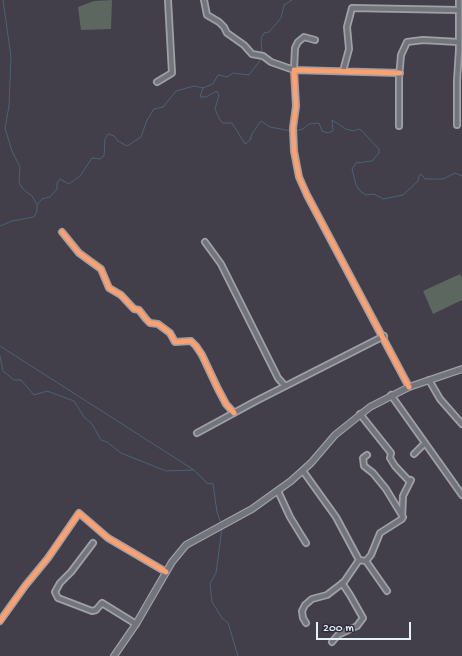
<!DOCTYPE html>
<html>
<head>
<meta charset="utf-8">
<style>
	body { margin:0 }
	#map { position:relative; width:462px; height:656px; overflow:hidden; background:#423e4a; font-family:"Gochi Hand",sans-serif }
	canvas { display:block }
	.scale { position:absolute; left:316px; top:622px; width:95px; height:18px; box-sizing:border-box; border:2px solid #e8f1f8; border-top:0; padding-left:5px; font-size:12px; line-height:14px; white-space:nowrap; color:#e8f1f8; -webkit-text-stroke:3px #2f2a3d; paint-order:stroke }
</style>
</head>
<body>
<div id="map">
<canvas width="462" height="656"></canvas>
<div class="scale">200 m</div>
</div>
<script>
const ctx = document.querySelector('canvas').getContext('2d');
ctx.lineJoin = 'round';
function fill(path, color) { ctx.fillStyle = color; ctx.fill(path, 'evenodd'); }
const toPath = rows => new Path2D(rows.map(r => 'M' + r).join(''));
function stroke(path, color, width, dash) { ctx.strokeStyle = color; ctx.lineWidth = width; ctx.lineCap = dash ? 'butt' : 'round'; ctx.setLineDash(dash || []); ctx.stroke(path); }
fill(toPath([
	[112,0,111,29,81,30,78,7,94,1],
	[460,274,462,278,462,300,433,314,423,291]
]), '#5c6760');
stroke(toPath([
	[3,0,11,57,9,106,5,128,12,151,20,167,19,183,24,190,32,196,37,204],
	[262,53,261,39,264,33,269,32,281,18,284,5,292,0],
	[203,88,200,97,206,97,217,91,219,95,215,109,220,120,223,123,232,123,245,144,250,140,252,134,261,121,270,127,291,131],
	[295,131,303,129,309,124,319,123,322,131,328,133,333,131,332,120,346,129,353,131,360,129,379,149,379,153,372,161,356,163,352,169,356,185,360,191,366,195,374,194,383,199,403,195,418,181,419,176,421,174,425,179,443,179,455,173,462,176],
	[0,226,12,221,34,217,37,211,37,205,42,199,50,197,57,189,57,183,60,179,69,184,80,176,92,158,100,159,104,156,105,139,108,134,114,136,118,141,127,146,141,137,147,120,154,109,163,107,176,91,194,86,203,88,213,84,218,75,227,77,233,73,249,75,262,58],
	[0,346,194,470,207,483,213,484,217,512,221,523],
	[0,356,3,371,14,380,21,380,34,395,47,391,74,401,84,417,92,424,101,440,107,442,121,453,166,471,193,470],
	[222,528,216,573,210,583,212,602,222,618,228,623,238,656]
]), '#4e6275', 1);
const minor = toPath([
	[204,0,207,15,219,22,224,27,227,33,244,45,252,54,263,56,271,62,294,70,295,48,298,42,304,37,315,40],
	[343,71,349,49,347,27,352,8,458,10],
	[400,73,294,70,296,106,293,128,294,151,299,177,307,195,409,387],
	[157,82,172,73,168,0],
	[457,125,457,81,459,50,459,0],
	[399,126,399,78,401,55,407,42,423,40,458,42],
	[62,232,79,253,101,269,109,288,121,295,134,309,139,310,146,319,150,323,158,324,170,333,175,342,191,341,196,346,202,355,218,389,226,404,234,413],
	[205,242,221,264,278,378,285,386],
	[429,380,440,399,462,424],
	[391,395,462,495],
	[360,414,391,453,390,458,395,466,410,482],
	[197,433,256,401,384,336],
	[414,454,425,443],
	[367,455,363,458,364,466,373,473,386,489,403,517],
	[303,471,336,517,359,560,366,561,387,591],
	[278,491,290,517,306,543],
	[93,543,71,572,60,583,55,592,58,598,92,611,96,610,102,603,136,624],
	[366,561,371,555,380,533,402,519,403,496,411,480],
	[0,621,25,586,48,558,79,513,108,538,166,572],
	[306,623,303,618,302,611,305,605,312,599,327,595,344,582,359,560],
	[332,642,338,635,357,626,363,618,350,595,342,583]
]);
const major = toPath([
	[114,656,136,624,172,562,186,545,252,509,291,481,311,463,335,435,370,407,409,387,462,369]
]);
stroke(minor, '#a0a0a7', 8);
stroke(major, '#a0a0a7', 8);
stroke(minor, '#73757c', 4.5);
stroke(major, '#73757c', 5.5);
stroke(toPath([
	[400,73,294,70,296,106,293,128,294,151,299,177,307,195,409,387],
	[62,232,79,253,101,269,109,288,121,295,134,309,139,310,146,319,150,323,158,324,170,333,175,342,191,341,196,346,202,355,218,389,226,404,234,413],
	[0,621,25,586,48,558,79,513,108,538,166,572]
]), '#fca06f', 5);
</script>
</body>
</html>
